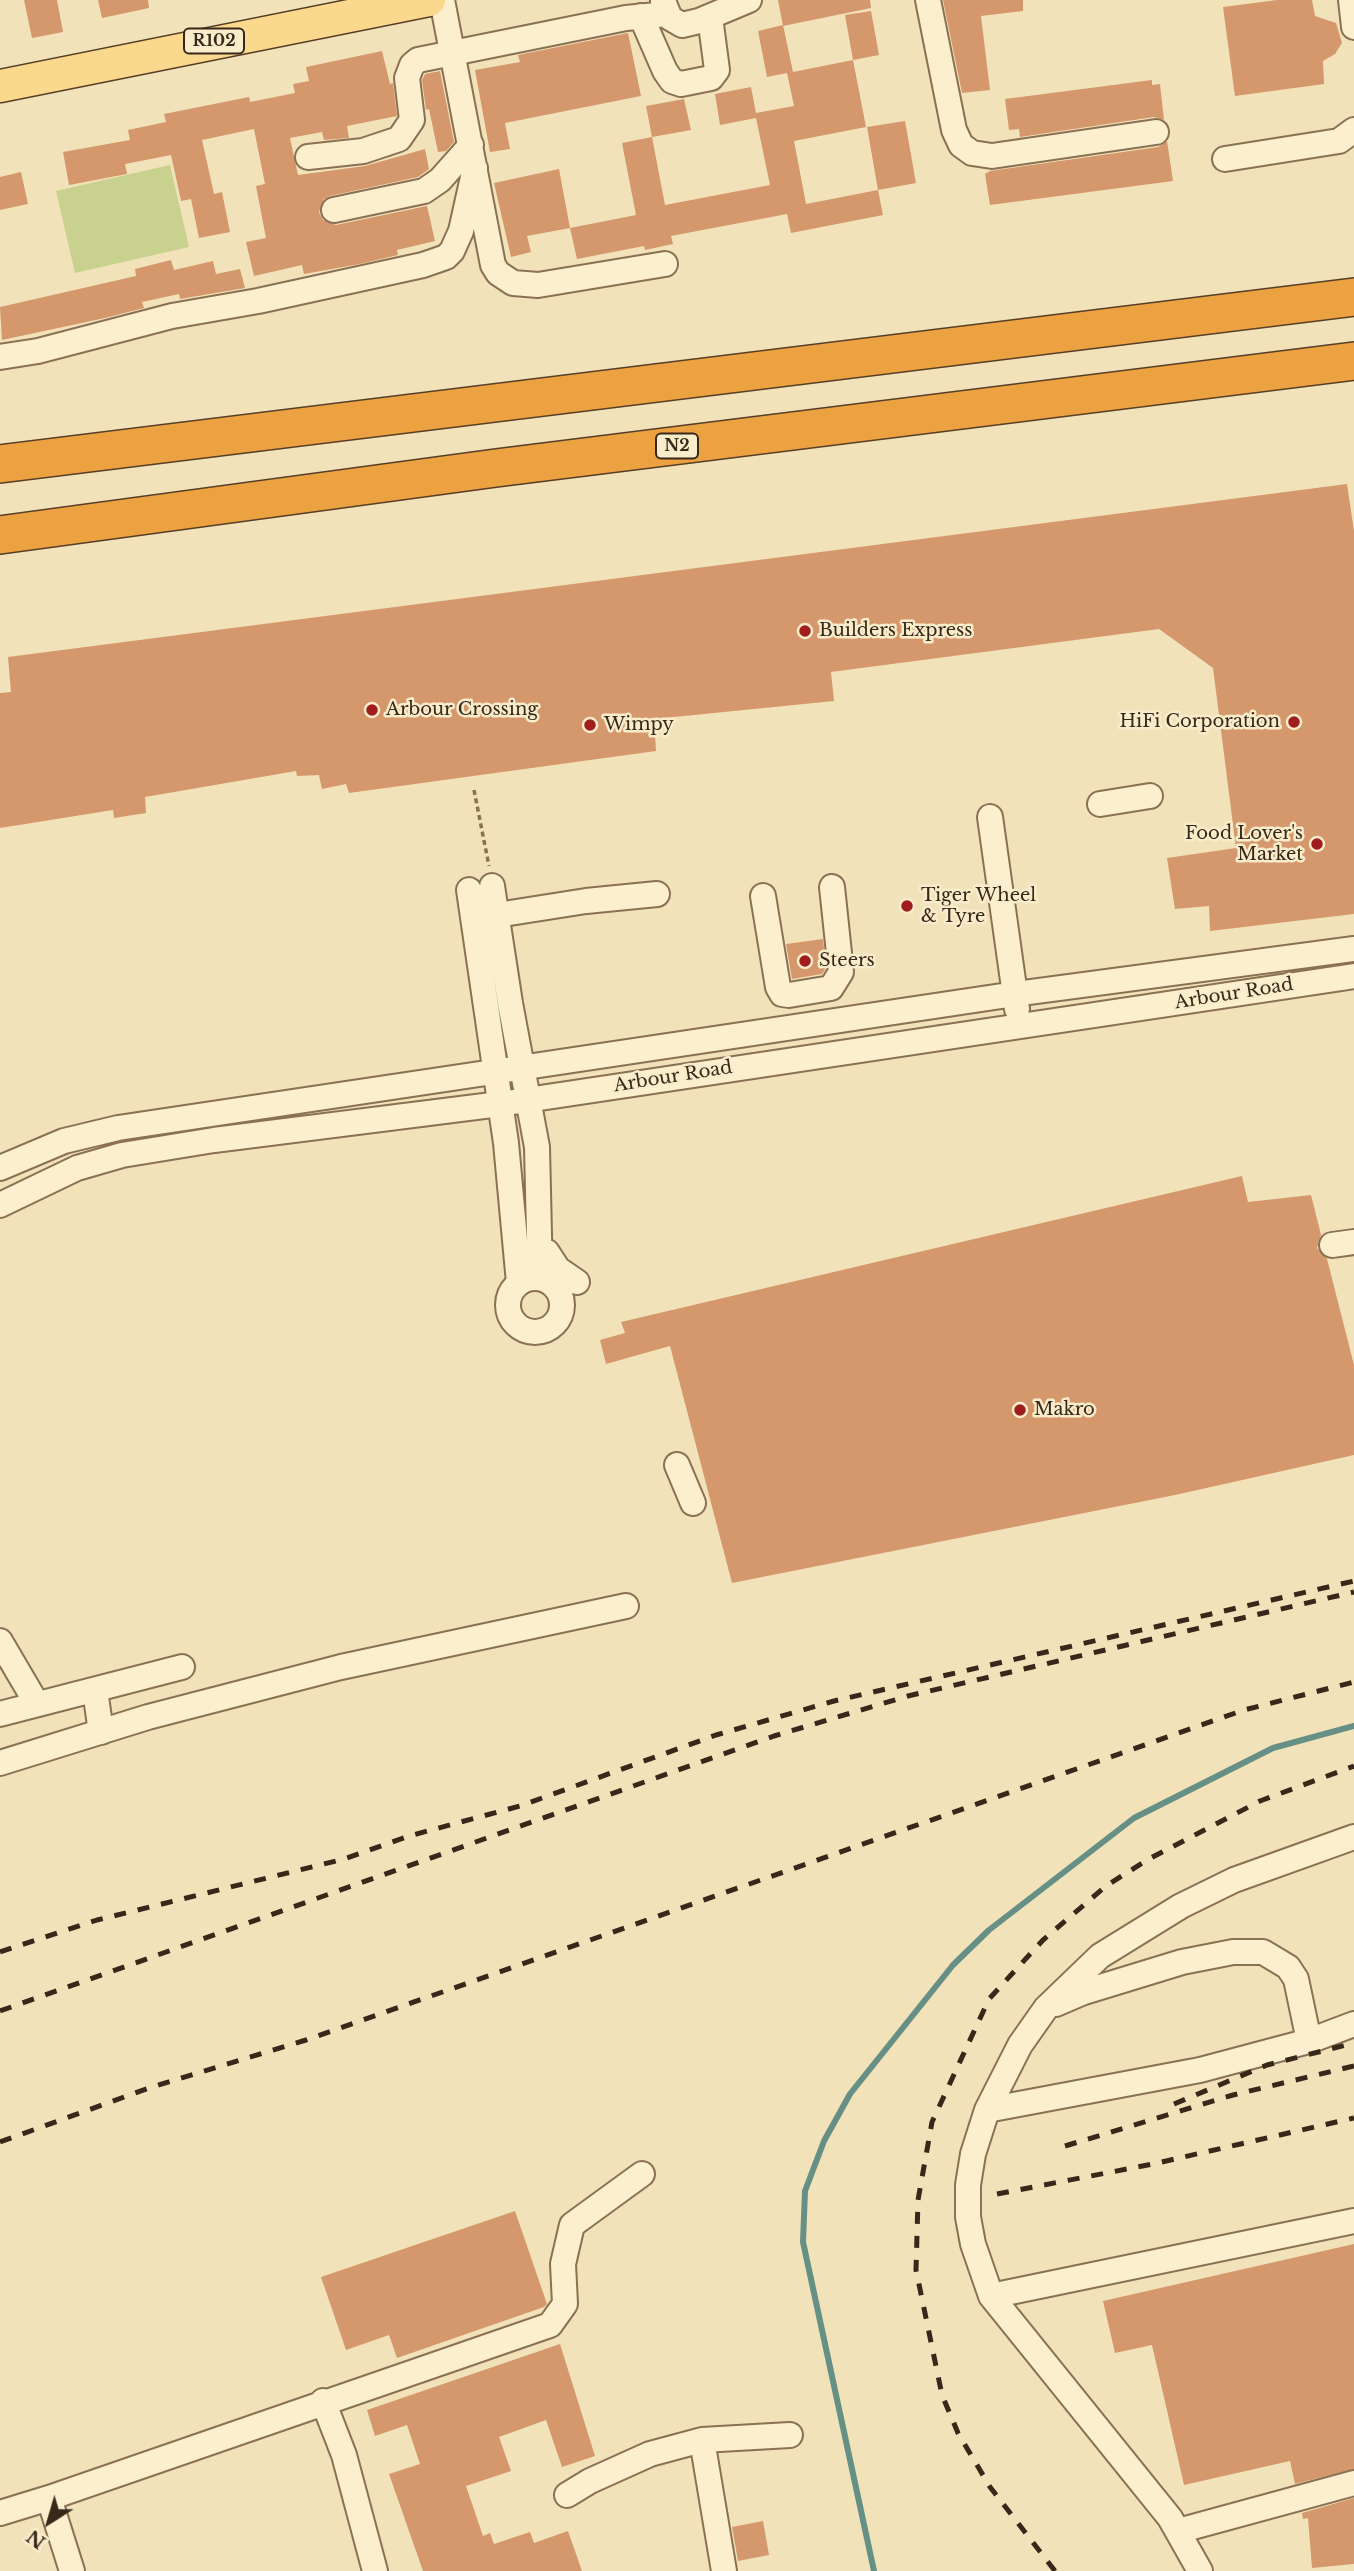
<!DOCTYPE html>
<html>
<head>
<meta charset="utf-8">
<style>
	body { margin:0 }
	#map { position:relative; width:1354px; height:2571px; overflow:hidden; background:#f2e2ba; font-family:"Libre Baskerville",serif }
	canvas { display:block }
	.north { position:absolute; left:14px; top:2487px; width:70px; height:70px; -webkit-text-stroke:5px #f9ecca; paint-order:stroke; rotate:217deg; font-size:19px; font-weight:700; line-height:28px; text-align:center; color:#372819 }
	.north::after { content:''; display:block; margin:auto; width:24px; height:32px; background:#372819; clip-path:polygon(50% 0,100% 100%,50% 72%,0 100%) }
</style>
</head>
<body>
<div id="map">
<canvas width="1354" height="2571"></canvas>
<div class="north">N</div>
</div>
<script>
const ctx = document.querySelector('canvas').getContext('2d');
ctx.lineJoin = 'round';
function fill(path, color) { ctx.fillStyle = color; ctx.fill(path, 'evenodd'); }
const toPath = rows => new Path2D(rows.map(r => 'M' + r).join(''));
function stroke(path, color, width, dash) { ctx.strokeStyle = color; ctx.lineWidth = width; ctx.lineCap = dash ? 'butt' : 'round'; ctx.setLineDash(dash || []); ctx.stroke(path); }
function label(font, color, halo, rows, align = 'center') {
  ctx.font = font + ' "Libre Baskerville",serif'; ctx.lineWidth = 5; ctx.setLineDash([]); ctx.textBaseline = 'middle'; ctx.strokeStyle = halo; ctx.fillStyle = color; for (const [text, x, y, turn = 0] of rows) {
    ctx.save(); ctx.translate(x, y); ctx.rotate((+turn || 0) * Math.PI / 180); ctx.textAlign = isNaN(turn) ? turn : align; if (halo) ctx.strokeText(text, 0, 0); ctx.fillText(text, 0, 0); ctx.restore();
  }
}
fill(toPath([
	[170,165,189,247,75,273,56,191]
]), '#c8d18d');
stroke(toPath([
	[874,2571,803,2242,805,2191,824,2141,850,2094,953,1965,989,1930,1134,1818,1273,1748,1354,1726]
]), '#669086', 6);
fill(toPath([
	[24,0,57,0,63,32,32,38],
	[98,0,148,0,149,8,102,18],
	[778,0,870,0,871,8,783,26],
	[943,0,1023,0,1023,11,981,16,990,90,962,93],
	[1277,0,1312,0,1315,16,1336,23,1342,43,1335,54,1323,61,1324,84,1235,96,1223,7],
	[871,11,879,55,853,60,845,15],
	[783,25,793,72,853,60,866,127,794,141,806,204,878,190,883,215,791,233,787,214,671,236,673,244,645,250,644,246,577,259,570,228,636,215,622,143,652,137,646,106,684,99,691,130,652,137,665,205,770,185,756,118,720,125,715,94,751,87,756,113,794,106,787,73,767,77,758,31],
	[628,33,641,96,505,123,510,149,490,152,475,70,520,62,518,55],
	[382,51,390,84,393,83,397,116,347,126,349,138,324,140,322,132,290,138,298,175,365,166,425,149,429,169,418,177,330,196,324,199,319,212,323,220,336,225,427,206,435,241,397,250,398,255,360,264,304,274,302,265,254,276,246,242,266,238,256,186,265,184,254,129,202,140,214,194,222,192,230,232,199,238,191,199,181,201,171,155,125,164,127,174,69,185,63,152,130,140,128,130,166,122,164,114,249,97,250,102,295,93,293,84,309,81,306,67],
	[440,71,454,142,446,151,438,152,429,109,426,110,422,80,425,74],
	[1152,80,1152,85,1160,84,1164,120,1154,117,1020,137,1019,129,1009,130,1005,99],
	[905,121,916,183,878,190,867,127],
	[1167,141,1173,181,990,205,985,174,990,171,1158,147],
	[559,169,570,228,527,236,531,252,511,257,494,183],
	[21,172,28,204,0,210,0,177],
	[171,260,174,270,213,261,216,274,240,269,245,288,180,299,179,294,142,302,144,308,105,318,2,340,0,307,136,276,135,269],
	[1347,484,1354,531,1354,914,1210,931,1209,906,1175,909,1167,858,1236,848,1213,668,1159,629,831,672,834,701,654,719,656,751,349,793,346,784,322,789,319,775,297,776,296,771,145,797,146,813,114,818,113,810,0,828,0,693,11,692,8,657],
	[823,939,826,968,822,974,792,979,786,944],
	[1242,1176,1248,1202,1311,1195,1321,1235,1317,1248,1327,1259,1354,1365,1354,1455,1175,1495,732,1583,670,1346,606,1364,600,1340,625,1333,621,1322],
	[515,2211,547,2304,544,2307,397,2358,389,2335,346,2350,321,2277],
	[1354,2244,1354,2469,1295,2484,1290,2461,1184,2485,1152,2345,1115,2353,1103,2301],
	[560,2344,595,2456,562,2467,546,2420,499,2437,511,2471,466,2486,483,2536,490,2533,494,2544,530,2532,534,2543,568,2531,582,2571,423,2571,389,2474,420,2464,407,2425,375,2436,367,2410],
	[1354,2498,1354,2564,1312,2568,1308,2518,1303,2519,1302,2513],
	[763,2521,769,2555,738,2561,732,2527]
]), '#d4986c');
const minor = toPath([
	[442,0,493,265,498,273,513,283,538,285,665,264],
	[928,0,954,130,961,145,972,153,992,156,1156,132],
	[1351,0,1354,27],
	[663,1,670,18,682,25,699,21,749,0],
	[641,16,665,71,672,81,681,84,711,78,717,70,710,17],
	[308,157,363,151,399,139,412,120,407,78,412,65,418,60,626,18,667,14],
	[1225,159,1339,141,1354,130],
	[334,210,424,191,440,180,471,145],
	[0,357,38,351,172,316,258,301,423,265,446,257,452,251,461,231,475,168],
	[1100,804,1150,796],
	[990,817,1017,1009],
	[492,886,510,1003,537,1147,540,1278],
	[469,890,506,1143,519,1283],
	[763,896,778,987,782,994,789,995,831,988,841,972,832,887],
	[497,915,586,901,657,894],
	[0,1168,64,1141,118,1128,1015,994,1354,949],
	[0,1205,77,1168,122,1155,214,1140,500,1104,1354,976],
	[1332,1245,1354,1242],
	[547,1252,558,1269,577,1282],
	'508 1305a27 27 0 1 1 54 0a27 27 0 1 1-54 0Z',
	[677,1465,693,1503],
	[0,1641,37,1704],
	[95,1690,101,1732],
	[0,1714,182,1667],
	[0,1763,148,1717,341,1667,626,1606],
	[1309,2041,1354,2024],
	[987,2110,1200,2070,1309,2041,1296,1979,1288,1967,1263,1952,1233,1952,1182,1962,1084,1992,1056,2004],
	[991,2296,1354,2221],
	[323,2401,344,2455,375,2571],
	[567,2495,590,2481,650,2454,702,2440],
	[0,2513,49,2498],
	[1178,2531,1354,2483],
	[72,2571,49,2498,550,2325,565,2304,563,2264,572,2225,642,2174],
	[724,2571,702,2440,790,2435],
	[1200,2571,1170,2518,991,2296,973,2244,968,2217,968,2185,973,2154,987,2110,1020,2045,1046,2008,1100,1956,1181,1906,1234,1880,1354,1837]
]);
const major = toPath([
	[0,86,429,0]
]);
const highway = toPath([
	[0,464,1354,297],
	[0,535,496,468,1354,361]
]);
stroke(minor, '#8a7153', 28);
stroke(major, '#573e28', 35);
stroke(highway, '#573e28', 40);
stroke(toPath([
	[474,790,489,866]
]), '#8a7153', 3.5, [5, 3.5]);
stroke(minor, '#fcefce', 24);
stroke(major, '#fbd98c', 32);
stroke(highway, '#eca240', 37);
stroke(toPath([
	[0,1952,97,1920,344,1859,409,1836,520,1806,716,1735,834,1701,1354,1581],
	[0,2011,774,1736,908,1696,1354,1592],
	[1174,2104,1267,2065,1354,2043],
	[0,2142,149,2088,306,2040,1244,1710,1354,1682],
	[1065,2146,1233,2095,1354,2066],
	[997,2194,1153,2164,1354,2118],
	[1055,2571,990,2487,958,2433,942,2395,916,2270,918,2200,932,2122,989,1999,1043,1940,1106,1886,1147,1860,1260,1801,1354,1766]
]), '#372819', 5, [12, 12]);
for (const [x, y, r, color] of [
	[805,631,7,"#9f1d1d"],
	[372,710,7,"#9f1d1d"],
	[1294,722,7,"#9f1d1d"],
	[590,725,7,"#9f1d1d"],
	[1317,844,7,"#9f1d1d"],
	[907,906,7,"#9f1d1d"],
	[805,961,7,"#9f1d1d"],
	[1020,1410,7,"#9f1d1d"]
]) { const dot = new Path2D(); dot.arc(x, y, r, 0, 2 * Math.PI); ctx.fillStyle = color; ctx.fill(dot); stroke(dot, '#f9ecca', 2.5); }
for (const [x, y, w] of [
	[214,41,60],
	[677,446,42]
]) { const box = new Path2D(); box.roundRect(x - w / 2, y - 12.5, w, 25, 5); ctx.fillStyle = '#f9ecca'; ctx.fill(box); stroke(box, '#372819', 2); }
label('bold 16px', '#372819', null, [
	["R102",214,41],
	["N2",677,446]
]);
label('18px', '#372819', '#f9ecca', [
	["Builders Express",819,631],
	["Arbour Crossing",386,710],
	["HiFi Corporation",1280,722,"right"],
	["Wimpy",604,725],
	["Food Lover's",1303,834,"right"],
	["Market",1303,855,"right"],
	["Tiger Wheel",921,896],
	["& Tyre",921,917],
	["Steers",819,961],
	["Makro",1034,1410]
], 'left');
label('18px', '#372819', '#f9ecca', [
	["Arbour Road",1234,994,-9],
	["Arbour Road",673,1077,-9]
]);
</script>
</body>
</html>
